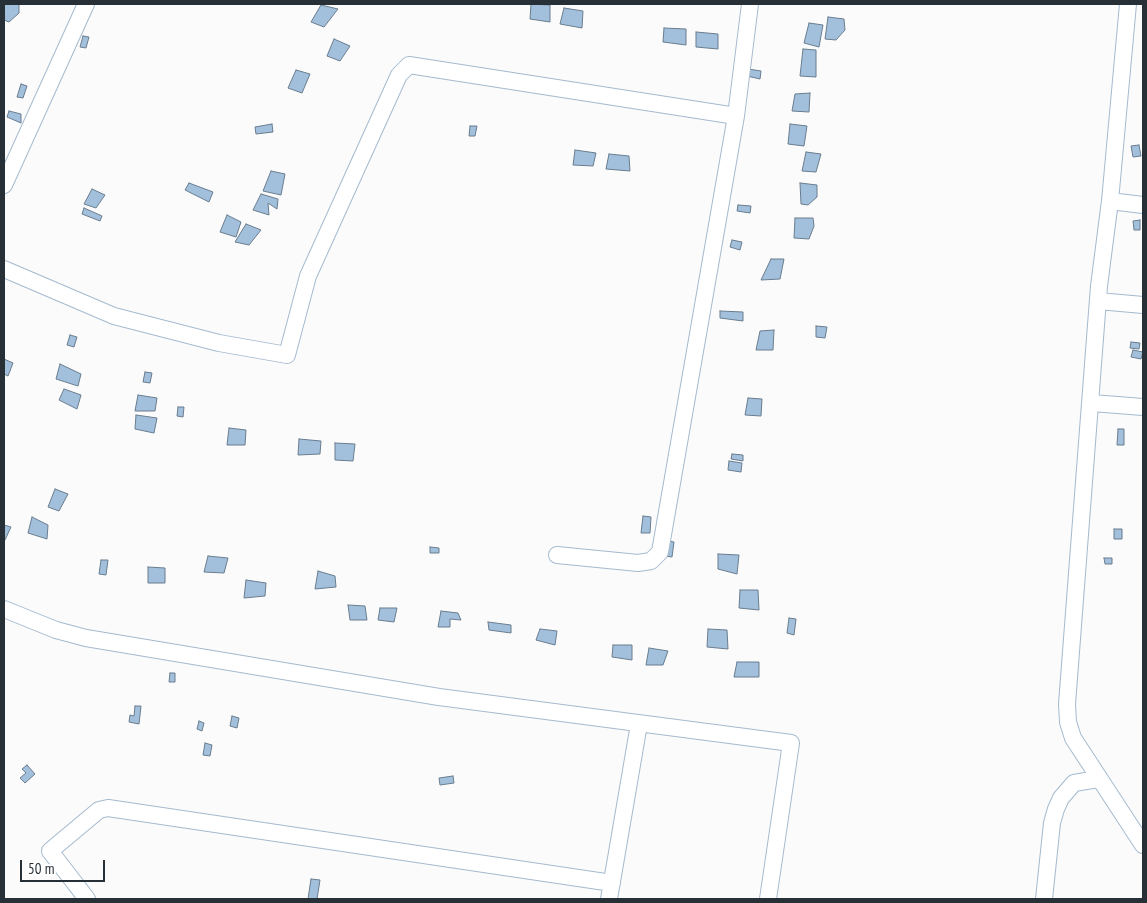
<!DOCTYPE html>
<html>
<head>
<meta charset="utf-8">
<style>
	body { margin:0 }
	#map { position:relative; width:1147px; height:903px; overflow:hidden; background:#fbfbfb; font-family:"PT Sans Narrow",sans-serif }
	canvas { display:block }
	.frame { position:absolute; inset:0; border:5px solid #273037; pointer-events:none }
	.scale { position:absolute; left:20px; top:860px; width:85px; height:22px; box-sizing:border-box; border:2px solid #273037; border-top:0; padding-left:6px; font-size:15px; line-height:18px; white-space:nowrap; color:#273037; -webkit-text-stroke:4px #fff; paint-order:stroke }
</style>
</head>
<body>
<div id="map">
<canvas width="1147" height="903"></canvas>
<div class="frame"></div>
<div class="scale">50 m</div>
</div>
<script>
const ctx = document.querySelector('canvas').getContext('2d');
ctx.lineJoin = 'round';
function fill(path, color) { ctx.fillStyle = color; ctx.fill(path, 'evenodd'); }
const toPath = rows => new Path2D(rows.map(r => 'M' + r).join(''));
function stroke(path, color, width, dash) { ctx.strokeStyle = color; ctx.lineWidth = width; ctx.lineCap = dash ? 'butt' : 'round'; ctx.setLineDash(dash || []); ctx.stroke(path); }
const building = toPath([
	[4,4,19,4,19,13,9,22,4,20,4,4],
	[531,4,550,5,550,22,530,19,531,4],
	[321,5,338,9,324,27,311,22,321,5],
	[564,8,583,11,582,28,560,24,564,8],
	[828,17,844,19,845,30,836,40,825,39,828,17],
	[809,23,823,25,819,47,804,43,809,23],
	[664,28,686,29,686,45,663,42,664,28],
	[696,32,718,34,718,49,696,47,696,32],
	[83,36,89,37,86,48,80,47,83,36],
	[334,39,350,46,340,61,327,56,334,39],
	[803,49,816,50,816,77,800,76,803,49],
	[748,69,761,71,760,79,747,76,748,69],
	[296,70,310,74,302,93,288,88,296,70],
	[21,84,27,86,23,98,17,97,21,84],
	[810,93,809,112,792,111,795,94,810,93],
	[9,111,21,114,21,123,7,117,9,111],
	[272,124,273,132,256,134,255,127,272,124],
	[790,124,807,126,804,146,788,144,790,124],
	[470,126,477,126,475,136,469,136,470,126],
	[1139,145,1141,156,1133,157,1131,146,1139,145],
	[575,150,596,153,593,166,573,165,575,150],
	[806,152,821,154,816,172,802,171,806,152],
	[609,154,629,156,630,171,606,169,609,154],
	[271,171,285,174,281,195,263,191,271,171],
	[189,183,213,192,209,202,185,190,189,183],
	[800,183,817,185,817,197,808,205,801,204,800,183],
	[92,189,105,195,96,208,84,204,92,189],
	[261,194,278,199,277,209,268,203,269,215,253,210,261,194],
	[738,205,751,206,750,213,737,211,738,205],
	[84,208,102,216,100,221,82,214,84,208],
	[227,215,241,222,236,237,220,232,227,215],
	[795,218,813,218,814,226,809,239,794,238,795,218],
	[1140,220,1140,230,1134,230,1133,221,1140,220],
	[246,224,261,230,249,245,235,242,246,224],
	[732,240,742,242,740,250,730,247,732,240],
	[771,259,784,259,780,279,761,280,771,259],
	[720,311,743,312,743,321,720,318,720,311],
	[816,326,827,327,825,338,816,337,816,326],
	[774,330,773,350,756,350,760,331,774,330],
	[70,335,77,337,74,347,67,345,70,335],
	[1131,342,1140,343,1139,349,1130,348,1131,342],
	[1133,350,1143,352,1141,359,1131,357,1133,350],
	[4,359,13,363,8,376,4,374,4,359],
	[60,364,81,374,78,386,56,379,60,364],
	[145,372,152,373,150,383,143,382,145,372],
	[64,389,81,395,77,409,59,400,64,389],
	[138,395,157,398,155,411,135,411,138,395],
	[748,398,762,399,761,416,745,415,748,398],
	[178,407,184,407,183,417,177,416,178,407],
	[136,415,157,418,154,433,135,429,136,415],
	[229,428,246,430,245,445,227,445,229,428],
	[1118,429,1124,429,1124,445,1117,445,1118,429],
	[299,439,321,441,320,454,298,455,299,439],
	[335,443,355,444,353,461,335,460,335,443],
	[732,454,743,455,743,461,731,459,732,454],
	[729,461,742,463,741,472,728,470,729,461],
	[55,489,68,494,59,511,48,507,55,489],
	[643,516,651,517,650,533,641,533,643,516],
	[32,517,48,525,47,539,28,533,32,517],
	[4,525,11,527,5,540,4,540,4,525],
	[1114,529,1122,529,1122,539,1114,539,1114,529],
	[668,541,674,542,672,557,665,556,668,541],
	[430,547,439,548,439,553,430,553,430,547],
	[718,554,739,555,737,574,718,569,718,554],
	[208,556,228,558,224,573,204,572,208,556],
	[1104,558,1112,558,1112,564,1105,564,1104,558],
	[101,560,108,560,106,575,99,574,101,560],
	[148,567,165,568,165,583,148,583,148,567],
	[318,571,335,576,336,587,315,589,318,571],
	[246,580,266,583,265,596,244,598,246,580],
	[740,590,758,590,759,610,739,608,740,590],
	[348,605,365,606,367,620,350,620,348,605],
	[380,608,397,608,394,622,378,620,380,608],
	[441,611,458,613,461,620,450,619,450,627,438,627,441,611],
	[789,618,796,619,794,635,787,633,789,618],
	[488,622,511,625,511,633,489,630,488,622],
	[540,629,557,631,555,645,536,640,540,629],
	[708,629,727,630,728,649,707,647,708,629],
	[613,645,632,645,632,660,612,657,613,645],
	[649,648,668,651,663,665,646,665,649,648],
	[737,662,759,662,759,677,734,677,737,662],
	[170,673,175,673,175,682,169,682,170,673],
	[135,706,141,706,139,724,129,722,130,715,134,716,135,706],
	[232,716,239,718,237,728,230,726,232,716],
	[199,721,204,723,202,731,197,729,199,721],
	[205,743,212,745,210,756,203,755,205,743],
	[27,765,35,774,25,783,20,778,26,773,22,769,27,765],
	[453,776,454,783,440,785,439,778,453,776],
	[311,879,320,880,317,899,308,899,311,879]
]);
fill(building, '#a2c0db');
stroke(building, '#697d8f', 1);
const minor = toPath([
	[1128,4,1110,201,1099,286,1067,704,1068,722,1073,738,1143,845],
	[4,185,86,4],
	[1110,201,1143,205],
	[4,269,114,316,219,343,287,355,308,276,399,75,409,65,736,116],
	[1098,301,1143,305],
	[1092,403,1143,407],
	[557,555,638,563,651,561,660,552,736,116,750,4],
	[4,609,56,630,86,638,439,697,791,743,768,899],
	[87,899,50,851,99,810,108,808,612,883],
	[609,899,639,724],
	[1044,899,1052,823,1056,809,1061,798,1074,783,1098,779]
]);
stroke(minor, '#a5bace', 18);
stroke(minor, '#fff', 16);
</script>
</body>
</html>
